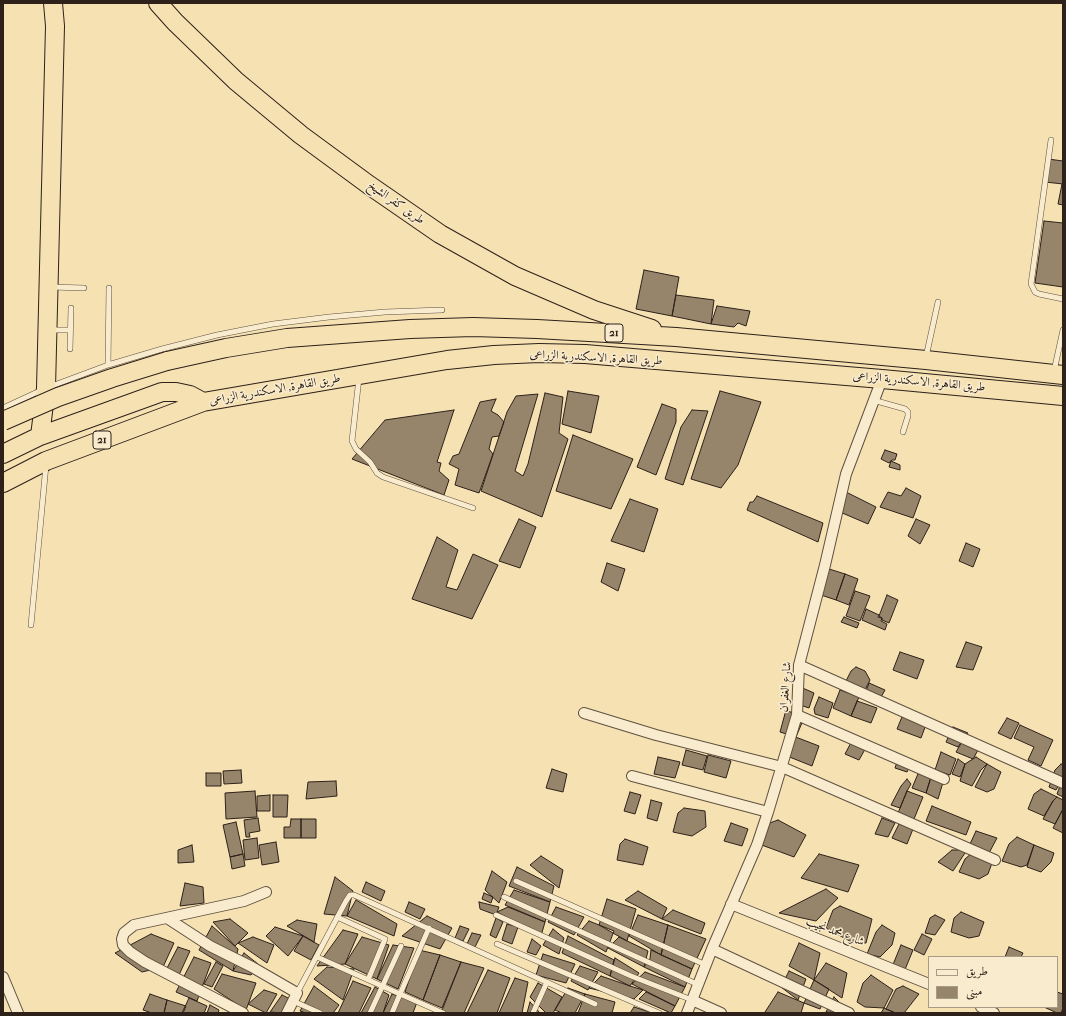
<!DOCTYPE html>
<html>
<head>
<meta charset="utf-8">
<style>
	body { margin:0 }
	#map { position:relative; width:1066px; height:1016px; overflow:hidden; background:#f6e1b3; font-family:"IM FELL French Canon",Amiri,serif }
	canvas { display:block }
	.frame { position:absolute; inset:0; border:4px solid #2d211a; pointer-events:none }
	.legend { position:absolute; left:928px; top:956px; width:130px; height:52px; box-sizing:border-box; background:#f9ecce; border:1px solid #a79b86; margin:0; padding:5px 7px; list-style:none; font-size:12px; color:#2d211a }
	.legend li { display:flex; align-items:center; gap:8px; height:20px }
	.legend b { width:20px; border:1px solid #a79b86 }
</style>
</head>
<body>
<div id="map">
<canvas width="1066" height="1016"></canvas>
<div class="frame"></div>
<ul class="legend">
<li><b style="height:5px;background:#f9ecce"></b>طريق</li>
<li><b style="height:11px;background:#96856a"></b>مبنى</li>
</ul>
</div>
<script>
const ctx = document.querySelector('canvas').getContext('2d');
ctx.lineJoin = 'round';
function fill(path, color) { ctx.fillStyle = color; ctx.fill(path, 'evenodd'); }
const toPath = rows => new Path2D(rows.map(r => 'M' + r).join(''));
function stroke(path, color, width, dash) { ctx.strokeStyle = color; ctx.lineWidth = width; ctx.lineCap = dash ? 'butt' : 'round'; ctx.setLineDash(dash || []); ctx.stroke(path); }
function label(font, color, halo, rows, align = 'center') {
  ctx.font = font + ' "IM FELL French Canon",Amiri,serif'; ctx.lineWidth = 3; ctx.setLineDash([]); ctx.textBaseline = 'middle'; ctx.strokeStyle = halo; ctx.fillStyle = color; for (const [text, x, y, turn = 0] of rows) {
    ctx.save(); ctx.translate(x, y); ctx.rotate((+turn || 0) * Math.PI / 180); ctx.textAlign = isNaN(turn) ? turn : align; if (halo) ctx.strokeText(text, 0, 0); ctx.fillText(text, 0, 0); ctx.restore();
  }
}
const building = toPath([
	[1048,159,1063,161,1063,184,1045,182,1048,159],
	[1062,184,1063,184,1063,205,1058,204,1062,184],
	[1044,221,1063,223,1063,287,1035,283,1044,221],
	[644,270,679,277,672,316,636,309,644,270],
	[676,295,714,300,711,324,672,316,676,295],
	[717,306,750,311,746,326,738,323,734,327,711,324,717,306],
	[568,391,599,396,591,433,562,424,568,391],
	[720,391,761,402,738,465,721,488,691,479,720,391],
	[545,393,563,397,559,433,568,439,542,517,481,491,507,412,516,396,538,394,515,471,523,476,528,464,545,393],
	[496,399,491,411,498,415,504,422,499,436,492,437,489,449,493,454,479,493,455,485,459,469,449,464,453,456,459,454,480,402,496,399],
	[662,404,676,409,676,422,656,475,637,467,662,404],
	[454,410,437,462,441,463,439,471,449,480,444,495,352,459,385,420,454,410],
	[692,410,708,411,683,485,665,479,681,427,692,410],
	[573,435,633,459,611,509,556,491,573,435],
	[885,450,897,454,895,460,892,460,889,463,881,459,885,450],
	[891,461,900,465,900,470,889,467,891,461],
	[906,488,921,496,913,518,880,507,888,492,901,496,906,488],
	[842,490,876,507,868,524,833,509,842,490],
	[757,496,823,523,818,542,747,510,750,502,753,502,757,496],
	[630,499,658,509,644,552,611,541,630,499],
	[519,519,536,527,520,568,499,561,519,519],
	[916,519,930,525,920,544,908,536,916,519],
	[437,537,458,550,446,587,457,590,473,554,498,565,472,619,412,599,437,537],
	[966,543,980,549,973,567,959,561,966,543],
	[607,563,625,569,618,591,601,582,607,563],
	[826,568,845,574,836,600,818,594,826,568],
	[845,574,858,579,849,605,836,600,845,574],
	[855,591,870,596,860,621,846,616,855,591],
	[887,595,898,600,889,623,882,620,882,618,879,616,887,595],
	[866,609,879,615,878,617,882,618,881,621,887,624,885,630,862,620,866,609],
	[844,617,859,623,857,628,841,622,844,617],
	[966,642,982,647,973,670,956,667,966,642],
	[900,652,924,660,917,679,893,670,900,652],
	[856,667,865,671,870,680,864,692,844,685,851,671,856,667],
	[869,683,885,690,880,699,865,694,869,683],
	[798,686,814,693,809,708,794,703,798,686],
	[840,690,859,697,851,716,833,708,840,690],
	[819,697,833,703,828,718,815,714,814,709,819,697],
	[857,701,877,708,871,723,851,716,857,701],
	[786,710,804,718,796,737,780,732,786,710],
	[904,712,927,722,921,738,897,729,904,712],
	[1007,718,1019,723,1011,739,998,733,1007,718],
	[1020,725,1053,740,1041,766,1028,760,1034,747,1014,738,1020,725],
	[953,727,968,733,958,747,946,742,953,727],
	[793,736,819,746,812,766,787,756,793,736],
	[854,737,868,744,859,760,845,754,854,737],
	[963,740,982,743,973,759,956,752,963,740],
	[686,750,707,756,703,770,682,765,686,750],
	[941,752,956,759,950,775,935,770,941,752],
	[708,755,731,761,726,778,704,772,708,755],
	[658,757,680,762,675,778,654,774,658,757],
	[976,757,987,764,981,770,972,786,960,781,965,764,976,757],
	[898,759,911,764,907,772,895,768,898,759],
	[958,759,965,764,960,777,952,774,958,759],
	[987,764,1001,772,994,789,987,792,975,787,987,764],
	[1061,764,1063,765,1063,778,1056,790,1049,787,1055,770,1061,764],
	[552,769,567,774,563,792,546,788,552,769],
	[920,769,932,774,926,793,912,788,920,769],
	[241,770,242,783,224,784,223,771,241,770],
	[206,773,221,773,221,786,206,786,206,773],
	[932,774,944,779,938,799,926,793,932,774],
	[1063,778,1063,797,1057,794,1063,778],
	[907,779,911,784,907,791,900,808,891,805,901,786,907,779],
	[336,781,337,796,306,799,308,782,336,781],
	[1041,789,1057,797,1053,801,1044,816,1028,809,1034,794,1041,789],
	[255,791,257,817,226,819,225,793,255,791],
	[907,791,923,797,914,819,898,813,907,791],
	[630,792,641,795,635,814,624,811,630,792],
	[270,795,270,811,257,811,257,796,270,795],
	[273,795,288,795,287,817,273,817,273,795],
	[1057,797,1063,800,1063,809,1055,824,1043,819,1053,801,1057,797],
	[651,800,662,803,657,821,647,818,651,800],
	[932,806,971,822,966,835,926,821,932,806],
	[684,808,705,811,706,827,692,836,673,832,678,813,684,808],
	[1063,809,1063,833,1053,828,1063,809],
	[258,818,260,831,249,833,250,837,246,837,244,820,258,818],
	[882,818,895,823,888,837,875,834,882,818],
	[291,819,301,819,301,838,284,838,284,827,290,827,291,819],
	[301,819,316,819,316,838,301,838,301,819],
	[778,820,806,835,794,857,759,844,767,824,778,820],
	[236,822,243,854,230,857,223,825,236,822],
	[731,823,748,829,742,846,724,841,731,823],
	[899,824,913,829,907,844,892,838,899,824],
	[976,831,997,838,989,853,970,844,976,831],
	[1017,837,1034,845,1027,865,1021,867,1002,861,1009,844,1017,837],
	[257,838,259,858,245,860,243,840,257,838],
	[625,839,648,847,643,865,617,860,620,844,625,839],
	[276,842,279,862,262,865,259,845,276,842],
	[192,845,194,862,178,863,178,850,192,845],
	[1034,845,1054,853,1051,862,1041,872,1027,867,1034,845],
	[952,850,967,850,953,871,938,862,952,850],
	[972,853,992,863,988,874,979,879,959,872,965,859,972,853],
	[243,854,245,866,232,869,230,857,243,854],
	[819,854,859,865,848,892,801,878,819,854],
	[541,856,563,870,559,888,530,865,541,856],
	[517,867,554,886,550,902,509,886,517,867],
	[492,871,507,882,499,903,485,890,492,871],
	[335,877,353,891,347,916,324,914,335,877],
	[366,882,385,891,381,901,362,892,366,882],
	[185,883,203,887,204,903,180,906,185,883],
	[826,889,838,898,816,921,779,913,826,889],
	[514,890,550,902,545,922,505,905,514,890],
	[638,891,667,908,662,919,625,900,638,891],
	[484,893,493,897,491,903,482,899,484,893],
	[607,899,636,909,627,941,599,925,607,899],
	[356,900,397,924,394,936,347,916,356,900],
	[409,902,425,909,420,919,405,912,409,902],
	[479,902,499,907,496,915,480,909,479,902],
	[840,906,872,919,866,943,853,943,826,928,833,910,840,906],
	[508,907,545,922,541,936,497,912,508,907],
	[556,907,584,917,574,935,548,922,556,907],
	[673,910,705,923,701,934,662,919,673,910],
	[961,912,984,922,979,936,969,938,951,932,954,918,961,912],
	[638,915,668,925,661,955,629,936,638,915],
	[935,915,945,920,935,935,925,933,930,918,935,915],
	[427,916,452,928,440,949,402,936,427,916],
	[496,918,503,922,496,938,490,935,496,918],
	[230,919,248,933,235,946,213,922,230,919],
	[297,920,317,924,314,942,287,926,297,920],
	[589,921,614,931,606,952,577,935,589,921],
	[507,924,518,927,512,944,502,940,507,924],
	[668,925,706,939,692,969,661,955,668,925],
	[882,925,895,933,892,945,880,957,867,954,876,932,882,925],
	[212,926,238,949,233,971,199,950,212,926],
	[460,926,469,929,463,941,455,938,460,926],
	[275,927,303,936,288,956,266,936,275,927],
	[553,929,564,938,559,954,543,945,553,929],
	[343,930,358,934,345,964,317,966,343,930],
	[472,933,481,935,475,947,467,944,472,933],
	[151,934,174,943,163,967,142,972,115,953,151,934],
	[922,934,932,939,924,955,914,950,922,934],
	[303,936,319,945,311,960,294,951,303,936],
	[568,936,614,960,610,976,562,953,568,936],
	[253,937,274,945,267,963,238,943,253,937],
	[362,937,389,945,377,979,345,964,362,937],
	[619,937,648,951,644,967,608,948,619,937],
	[532,939,541,946,536,955,527,952,532,939],
	[799,943,820,953,814,980,789,966,799,943],
	[393,945,414,948,398,989,377,979,393,945],
	[901,945,913,950,904,972,892,967,901,945],
	[178,947,190,951,179,975,166,970,178,947],
	[1009,947,1023,953,1021,957,1005,957,1009,947],
	[419,950,440,955,423,1000,405,992,419,950],
	[651,950,692,969,685,987,644,967,650,959,651,950],
	[244,953,258,964,251,975,233,971,244,953],
	[543,954,575,964,566,983,536,975,543,954],
	[440,955,461,962,442,1008,423,1000,440,955],
	[194,957,211,963,197,1001,176,992,194,957],
	[615,958,639,973,630,986,610,976,615,958],
	[216,962,223,966,212,987,204,984,216,962],
	[461,962,484,968,464,1013,441,1013,461,962],
	[826,963,847,973,842,998,814,980,826,963],
	[580,966,598,972,588,990,571,981,580,966],
	[327,967,354,969,343,1000,314,979,327,967],
	[488,970,510,978,497,1013,467,1013,488,970],
	[789,971,806,979,798,1000,781,987,789,971],
	[645,972,685,987,675,1006,632,984,645,972],
	[222,974,256,983,246,1010,214,989,222,974],
	[871,975,893,990,884,1008,865,1007,857,1002,863,983,871,975],
	[601,976,630,986,643,990,634,999,589,988,601,976],
	[515,978,528,982,522,1013,499,1013,515,978],
	[814,980,829,989,820,1009,804,1003,814,980],
	[353,981,371,988,359,1013,338,1013,353,981],
	[538,983,562,997,553,1013,546,1013,530,997,538,983],
	[314,986,339,1005,333,1013,306,1013,300,1011,314,986],
	[903,986,919,994,904,1013,896,1013,886,1009,896,989,903,986],
	[375,987,389,995,383,1013,361,1013,375,987],
	[568,988,585,994,575,1013,562,1013,555,1010,568,988],
	[264,990,277,994,266,1013,248,1004,264,990],
	[646,992,675,1006,671,1013,639,999,646,992],
	[778,992,804,1003,801,1013,767,1013,765,1012,778,992],
	[1057,992,1063,994,1063,1008,1061,1013,1057,1013,1044,1007,1057,1007,1057,992],
	[150,994,167,1000,164,1013,152,1013,143,1010,150,994],
	[392,994,417,1002,413,1013,383,1013,392,994],
	[585,994,615,1002,612,1013,578,1013,585,994],
	[282,995,290,999,282,1013,270,1012,282,995],
	[834,997,844,1007,841,1013,826,1012,834,997],
	[189,998,207,1006,204,1013,182,1013,189,998],
	[167,1000,186,1006,183,1013,164,1013,167,1000],
	[530,1002,540,1013,527,1013,530,1002],
	[210,1005,219,1010,218,1013,207,1013,210,1005],
	[634,1007,653,1013,630,1013,634,1007],
	[884,1008,895,1013,881,1013,884,1008]
]);
fill(building, '#96856a');
stroke(building, '#2d211a', 1);
const lane = toPath([
	[1051,140,1031,284,1035,292,1039,294,1063,299],
	[51,287,84,288],
	[51,330,70,330],
	[70,349,71,308],
	[926,357,938,302],
	[108,365,109,288],
	[1054,371,1063,330],
	[359,378,352,441,356,449,370,462,377,473,383,477,473,508],
	[49,387,108,365,162,349,217,335,273,324,329,317,385,312,442,310],
	[873,400,905,409,908,412,908,416,903,432],
	[3,408,42,390],
	[31,625,46,465],
	[516,881,706,965],
	[504,897,699,985],
	[496,915,631,976,692,1000],
	[337,917,385,939,368,980],
	[497,944,659,1013],
	[317,957,400,994,429,928],
	[297,993,346,901,350,895,354,895,595,1004],
	[293,1001,320,1013],
	[370,1013,401,946],
	[392,1013,400,994,443,1013],
	[533,1013,547,982]
]);
const street = toPath([
	[799,665,1063,783],
	[584,713,656,735,782,767,995,860],
	[797,715,944,779],
	[632,776,768,812],
	[731,904,929,984],
	[167,918,210,946,252,967,297,993,287,1013],
	[712,949,849,1013],
	[3,977,18,1013],
	[692,1000,721,1013],
	[981,1007,994,1013],
	[243,1013,145,962,130,952,123,945,122,939,124,933,134,925,244,901,266,892],
	[687,1013,712,949,757,845,768,812,797,715,799,665,825,565,846,474,882,379]
]);
const highway = toPath([
	[158,3,175,22,236,81,301,135,369,185,440,234,515,276,594,310,652,329],
	[167,361,226,348,287,338,410,329,473,327,537,329,676,337,926,360,1063,375],
	[40,436,46,388,55,26,53,3],
	[3,454,40,436,162,392,176,392,190,395,203,402],
	[3,483,46,461,203,402,447,360,494,355,539,353,585,354,882,379,1063,396]
]);
stroke(lane, '#5f5140', 6);
stroke(street, '#5f5140', 12);
stroke(highway, '#2d211a', 20);
stroke(lane, '#f9ecce', 5);
stroke(street, '#f9ecce', 10);
stroke(highway, '#f6e1b3', 18);
const highwayBridge = toPath([
	[3,421,58,397,112,378,167,361]
]);
stroke(highwayBridge, '#2d211a', 20, []);
stroke(highwayBridge, '#f6e1b3', 18);
for (const [x, y, w] of [
	[614,333,18],
	[102,440,18]
]) { const box = new Path2D(); box.roundRect(x - w / 2, y - 9, w, 18, 3); ctx.fillStyle = '#f9ecce'; ctx.fill(box); stroke(box, '#2d211a', 1); }
label('bold 11px', '#2d211a', null, [
	["21",614,333],
	["21",102,440]
]);
label('12px', '#2d211a', '#f9ecce', [
	["طريق كفر الشيخ",396,203,35],
	["طريق القاهرة, الاسكندرية الزراعى",596,358,3],
	["طريق القاهرة, الاسكندرية الزراعى",919,382,5],
	["طريق القاهرة, الاسكندرية الزراعى",275,390,-10],
	["شارع الغفران",786,687,-86],
	["شارع محمد نجيب",835,932,21]
]);
</script>
</body>
</html>
